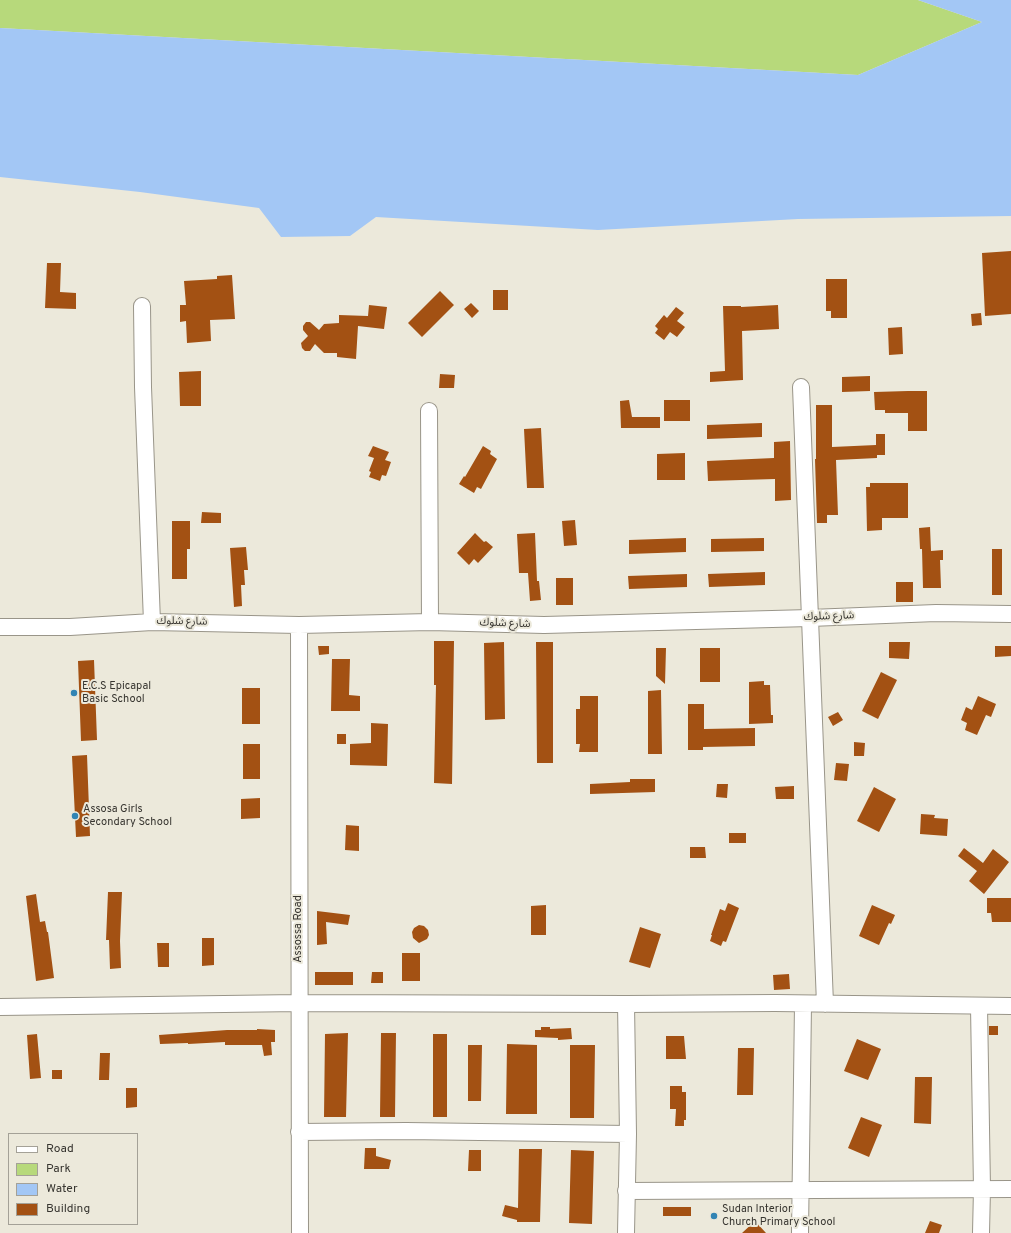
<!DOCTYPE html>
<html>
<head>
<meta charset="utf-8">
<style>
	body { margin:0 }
	#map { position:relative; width:1011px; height:1233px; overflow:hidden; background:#ece9db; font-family:Overpass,sans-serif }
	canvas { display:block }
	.legend { position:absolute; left:8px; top:1133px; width:130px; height:92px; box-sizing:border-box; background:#ece9db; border:1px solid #a4a197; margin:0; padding:5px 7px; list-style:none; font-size:12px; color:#373530 }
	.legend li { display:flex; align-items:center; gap:8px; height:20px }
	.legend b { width:20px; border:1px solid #a4a197 }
</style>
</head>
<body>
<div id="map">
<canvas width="1011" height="1233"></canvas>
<ul class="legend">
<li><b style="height:5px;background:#fff"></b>Road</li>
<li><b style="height:11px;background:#b7d97b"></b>Park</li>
<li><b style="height:11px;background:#a3c7f5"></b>Water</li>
<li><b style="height:11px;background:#a35113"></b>Building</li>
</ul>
</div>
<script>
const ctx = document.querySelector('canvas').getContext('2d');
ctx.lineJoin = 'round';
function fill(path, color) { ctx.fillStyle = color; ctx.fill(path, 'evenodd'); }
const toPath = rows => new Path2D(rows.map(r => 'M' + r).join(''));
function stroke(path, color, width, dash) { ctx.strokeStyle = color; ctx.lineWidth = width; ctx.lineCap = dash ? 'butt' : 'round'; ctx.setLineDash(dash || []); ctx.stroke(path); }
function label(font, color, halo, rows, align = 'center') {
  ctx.font = font + ' Overpass,"Noto Sans Arabic",sans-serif'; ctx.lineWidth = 4; ctx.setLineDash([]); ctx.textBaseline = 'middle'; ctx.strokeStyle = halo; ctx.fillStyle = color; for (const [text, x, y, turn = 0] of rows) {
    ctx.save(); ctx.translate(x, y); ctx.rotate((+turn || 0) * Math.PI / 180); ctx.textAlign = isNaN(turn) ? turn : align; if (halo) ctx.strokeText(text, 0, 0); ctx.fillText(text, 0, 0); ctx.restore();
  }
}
fill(toPath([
	[0,0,918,0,982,22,858,75,0,28]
]), '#b7d97b');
fill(toPath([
	[918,0,1011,0,1011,216,798,219,598,230,376,217,350,236,281,237,259,208,140,192,0,177,0,28,858,75,982,22]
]), '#a3c7f5');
fill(toPath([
	[1011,251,1011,314,985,316,982,253],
	[47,263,61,263,60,292,76,293,76,309,45,308],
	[232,275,235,319,210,320,211,341,187,343,186,321,180,322,180,305,186,305,184,281,217,279,217,276],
	[826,279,847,279,847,318,831,318,831,311,826,311],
	[493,290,508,290,508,310,493,310],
	[440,291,454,305,422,337,408,323],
	[471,303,479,311,472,318,464,309],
	[369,305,387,307,384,329,358,326,356,359,337,357,337,353,324,353,315,344,310,351,305,351,302,348,301,343,308,336,303,330,303,326,306,322,310,322,319,330,324,324,339,323,339,315,368,316],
	[778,305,779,329,742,331,743,380,710,382,710,372,725,371,723,306,741,306,741,307],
	[676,307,684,313,677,321,685,327,677,337,670,332,664,340,655,333,658,329,655,326,664,315,667,318],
	[981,313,982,325,972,326,971,314],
	[902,327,903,354,889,355,888,328],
	[201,371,201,406,180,406,179,372],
	[440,374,455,375,454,388,439,388],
	[870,376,870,391,842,392,842,377],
	[908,391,927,391,927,431,908,431,908,413,885,413,885,410,875,410,874,392],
	[629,400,632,417,660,417,660,428,621,428,620,401],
	[664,400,690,400,690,421,664,421],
	[816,405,832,405,832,447,876,445,876,434,885,434,885,455,877,455,877,458,836,460,838,515,827,515,827,523,817,523,815,459,816,459],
	[762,423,762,437,707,439,707,425],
	[541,428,544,488,527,488,524,429],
	[790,441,791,500,775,501,775,479,708,481,707,461,774,458,774,442],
	[373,446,389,452,385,460,391,462,386,476,382,475,380,481,369,477,371,472,369,471,374,458,368,456],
	[483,446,491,451,490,454,497,459,481,489,477,487,474,493,459,484,464,476,465,477],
	[685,453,685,480,657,480,657,454],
	[870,483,908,483,908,518,882,518,882,530,867,531,866,487,870,487],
	[202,512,221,513,221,523,201,523],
	[575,520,577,545,564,546,562,521],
	[172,521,190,521,190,549,187,549,187,579,172,579],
	[930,527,931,551,943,550,943,560,940,560,941,588,923,588,922,549,920,549,919,528],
	[475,533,484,542,486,541,493,547,478,563,474,559,469,565,457,553],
	[535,533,537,581,539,581,541,600,530,601,528,573,519,573,517,534],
	[686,538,686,552,629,554,629,540],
	[764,538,764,551,711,552,711,539],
	[246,547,248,570,244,570,245,585,241,585,242,606,234,607,230,548],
	[992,549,1002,549,1002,595,992,595],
	[765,572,765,585,709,587,708,574],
	[687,574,687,587,629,589,628,576],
	[556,578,573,578,573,605,556,605],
	[896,582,913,582,913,602,896,602],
	[434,641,454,641,452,784,434,783,436,685,434,685],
	[504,642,505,719,485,720,484,643],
	[536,642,553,642,553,763,537,763],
	[889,642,910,642,909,659,889,658],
	[318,646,329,646,329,654,319,655],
	[995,646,1011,646,1011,656,995,657],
	[656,648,666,648,665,684,656,676],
	[700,648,720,648,720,682,700,682],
	[332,659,350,659,349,695,360,696,360,711,331,711],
	[94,660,97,740,81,741,78,661],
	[881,672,897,680,878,719,862,711],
	[764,681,764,685,770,685,771,715,773,715,773,723,749,724,749,682],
	[242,688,260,688,260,724,242,724],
	[661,690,662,754,648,754,648,691],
	[580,696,598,696,598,752,579,752,580,744,576,744,576,709,580,709],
	[978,696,996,704,991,717,986,715,977,735,965,730,967,723,961,720,966,707,972,710],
	[688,704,704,704,704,729,755,728,755,746,703,747,703,750,688,750],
	[838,712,843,720,833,726,828,717],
	[371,723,388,724,387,766,350,765,350,744,371,743],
	[337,734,346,734,346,744,337,744],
	[854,742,865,743,864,756,854,756],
	[243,744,260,744,260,779,243,779],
	[87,755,90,836,76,837,72,756],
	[836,763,849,764,847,781,834,780],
	[630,779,655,779,655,792,590,794,590,784,630,782],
	[717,784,728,784,727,798,716,797],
	[794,786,794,799,776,799,775,787],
	[874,787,896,799,879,832,857,821],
	[260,798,260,818,241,819,241,799],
	[921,814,935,815,934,818,948,819,947,836,920,834],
	[346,825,359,826,359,851,345,850],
	[729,833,746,833,746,843,729,843],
	[690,847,705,847,706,858,690,858],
	[964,848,983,863,993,849,1009,862,984,894,969,881,977,871,958,856],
	[108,892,122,892,120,941,121,968,110,969,109,940,106,940],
	[36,894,40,922,45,921,47,932,48,932,54,978,36,981,26,896],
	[987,898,1011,898,1011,922,992,922,991,913,987,913],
	[728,903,739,908,726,942,723,941,721,946,710,941,712,935,711,935,720,909,725,911],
	[546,905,546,935,531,935,531,906],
	[872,905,895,915,891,924,889,923,879,945,859,936],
	[317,911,350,915,348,925,326,922,327,944,317,945],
	[419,925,424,926,428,930,429,935,427,939,419,943,413,938,412,932,414,928],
	[640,927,661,934,650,968,629,962],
	[202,938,214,938,214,965,202,966],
	[157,943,169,943,169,967,158,967],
	[402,953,420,953,420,981,402,981],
	[315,972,353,972,353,985,315,985],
	[372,972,383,972,383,983,371,983],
	[789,974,790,989,774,990,773,975],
	[989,1026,998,1026,998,1035,989,1035],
	[541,1027,550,1027,550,1029,571,1028,572,1039,558,1040,558,1038,535,1037,535,1030,541,1030],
	[257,1029,275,1030,275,1042,271,1042,272,1055,264,1056,262,1045,225,1045,225,1042,188,1044,188,1043,160,1044,159,1035,227,1030,257,1030],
	[348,1033,346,1117,324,1117,325,1034],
	[381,1033,396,1033,395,1117,380,1117],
	[37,1034,41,1078,30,1079,27,1035],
	[433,1034,447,1034,447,1117,433,1117],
	[666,1036,684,1036,686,1059,666,1059],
	[857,1039,881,1049,868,1080,844,1071],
	[507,1044,537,1045,537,1114,506,1114],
	[468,1045,482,1045,481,1101,468,1101],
	[570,1045,595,1045,594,1118,570,1118],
	[738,1048,754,1048,753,1095,737,1095],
	[100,1053,110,1053,109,1080,99,1080],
	[52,1070,62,1070,62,1079,52,1079],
	[915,1077,932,1077,931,1124,914,1123],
	[670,1086,682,1086,682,1092,686,1092,686,1120,684,1120,684,1126,675,1126,676,1109,670,1109],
	[126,1088,137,1088,137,1107,126,1108],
	[861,1117,882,1125,869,1157,848,1148],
	[365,1148,376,1148,376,1156,391,1160,389,1169,364,1169],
	[519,1149,542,1149,540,1222,517,1222,517,1220,502,1216,505,1205,518,1208],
	[469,1150,481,1150,481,1171,468,1171],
	[571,1150,594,1151,592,1224,569,1223],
	[663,1207,691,1207,691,1216,663,1216],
	[755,1221,766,1233,742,1233],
	[930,1221,942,1225,939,1233,925,1233]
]), '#a35113');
const minor = toPath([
	[142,306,143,387,152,622],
	[801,387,825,1004],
	[429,411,430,622],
	[299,625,300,1233],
	[0,627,70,627,152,622,299,625,430,622,544,625,810,618,936,613,1011,614],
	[626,1004,628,1134,626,1233],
	[979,1006,982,1189,981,1233],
	[0,1007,299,1003,626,1004,775,1003,1011,1006],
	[299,1132,406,1131,628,1134],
	[626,1191,1011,1189],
	[800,1233,803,1004]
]);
stroke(minor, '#999589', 18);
stroke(minor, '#fff', 16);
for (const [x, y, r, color] of [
	[74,693,4,"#3184b4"],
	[75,816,4,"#3184b4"],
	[714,1216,4,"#3184b4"]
]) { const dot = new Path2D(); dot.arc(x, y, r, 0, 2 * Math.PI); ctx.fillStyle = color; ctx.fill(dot); stroke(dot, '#ece9db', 1.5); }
label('11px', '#373530', '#ece9db', [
	["شارع شلوك",829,617,-2],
	["شارع شلوك",182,622,1],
	["شارع شلوك",505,624,2],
	["Assossa Road",299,929,-90]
]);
label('11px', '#373530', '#ece9db', [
	["E.C.S Epicapal",82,687],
	["Basic School",82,700],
	["Assosa Girls",83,810],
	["Secondary School",83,823],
	["Sudan Interior",722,1210],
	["Church Primary School",722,1223]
], 'left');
</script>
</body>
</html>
